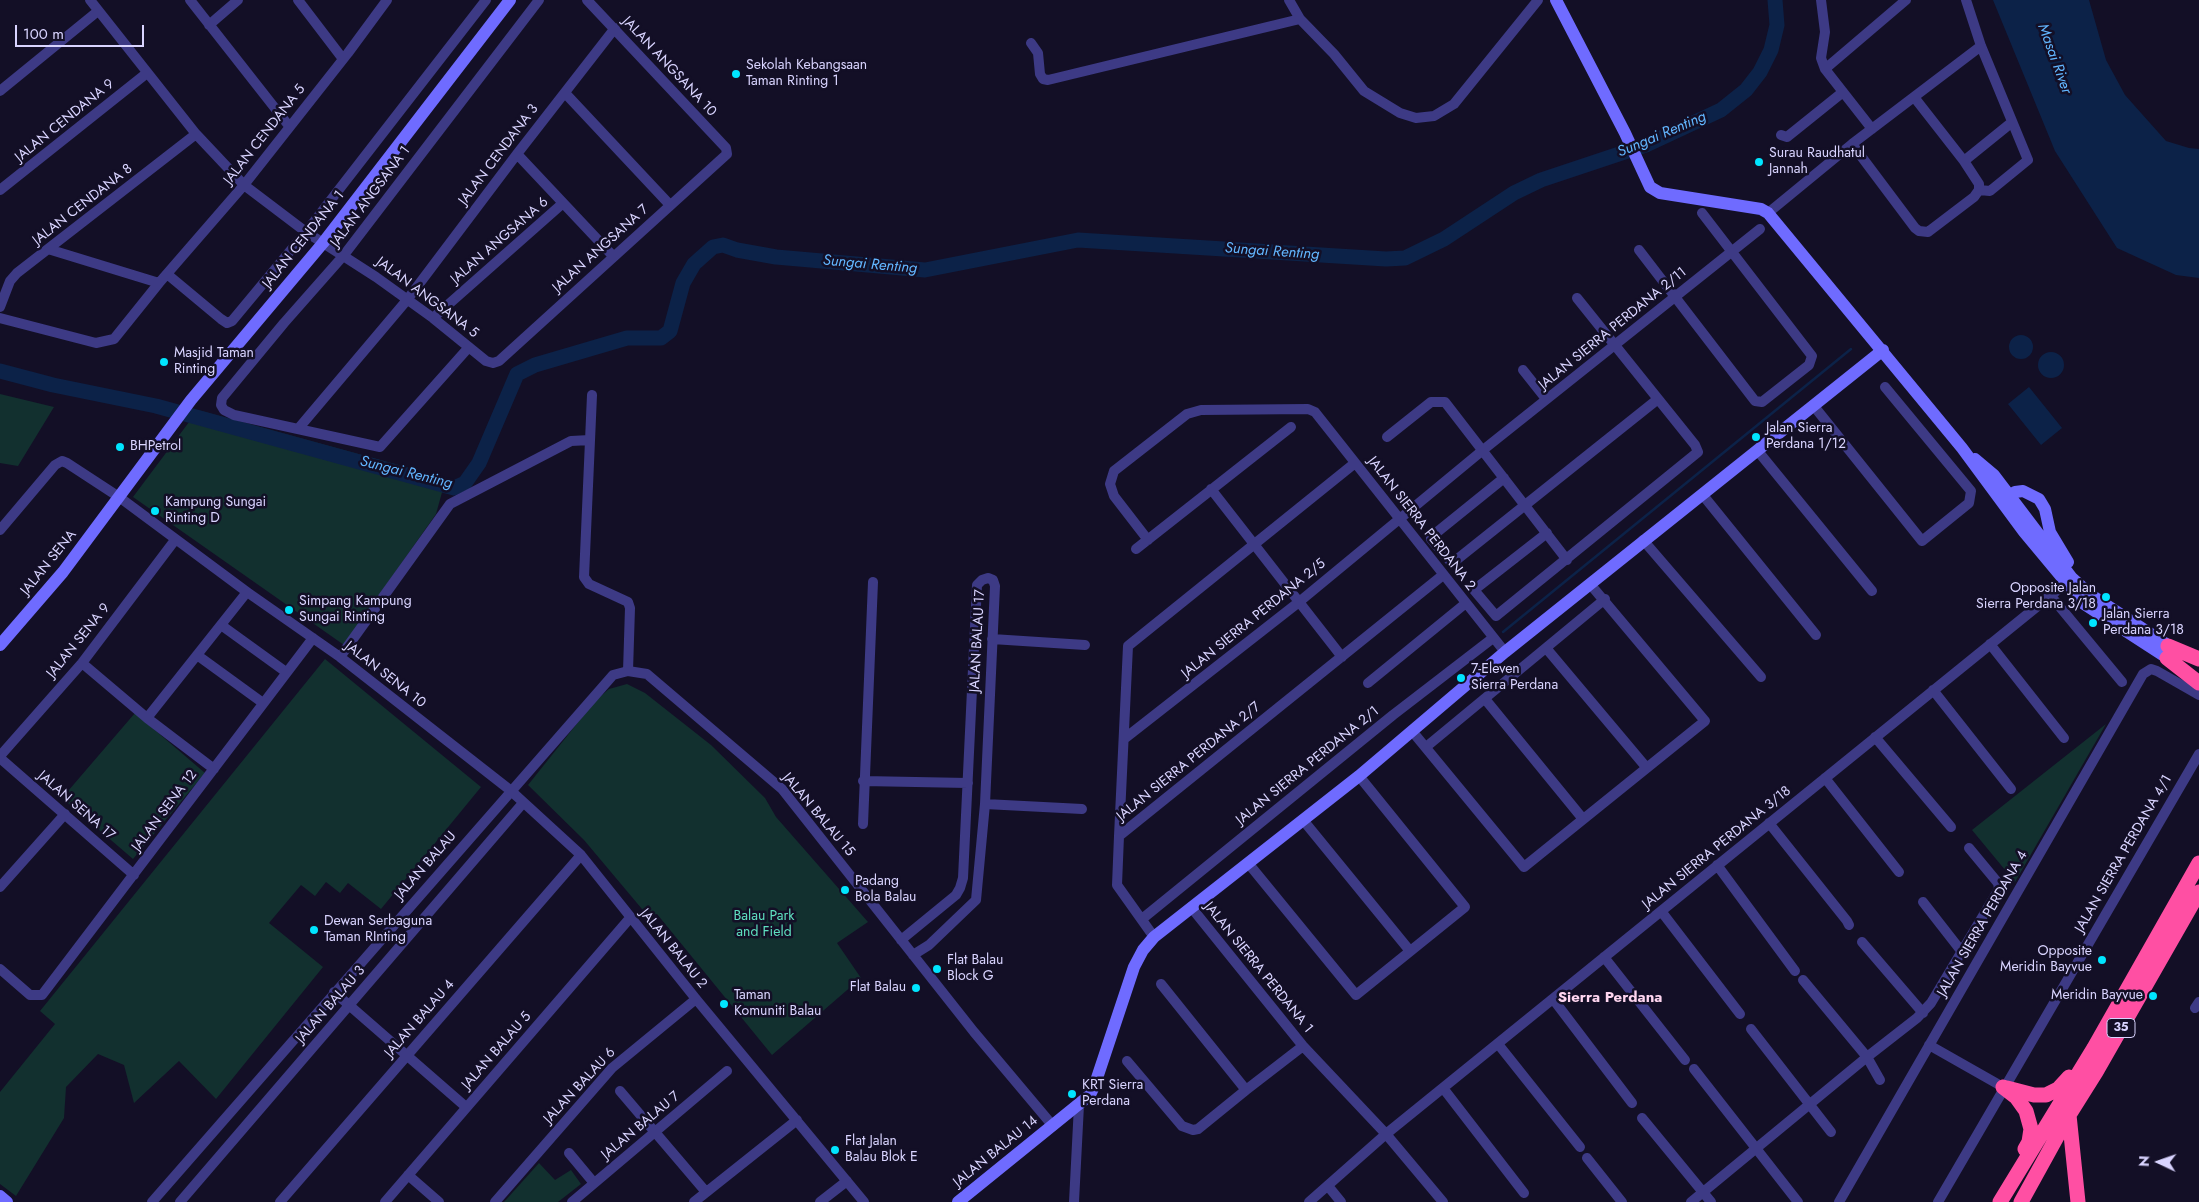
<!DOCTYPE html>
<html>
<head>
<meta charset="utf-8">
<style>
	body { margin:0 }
	#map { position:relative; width:2199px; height:1202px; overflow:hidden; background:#130f26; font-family:Jost,sans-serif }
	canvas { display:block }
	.north { position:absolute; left:2134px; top:1137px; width:50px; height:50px; -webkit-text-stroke:4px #130f26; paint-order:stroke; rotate:273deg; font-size:14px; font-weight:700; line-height:20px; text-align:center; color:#d9d4ff }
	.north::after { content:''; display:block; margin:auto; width:18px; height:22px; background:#d9d4ff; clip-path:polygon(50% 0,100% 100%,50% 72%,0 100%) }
	.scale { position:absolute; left:15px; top:25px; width:129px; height:22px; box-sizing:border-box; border:2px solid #d9d4ff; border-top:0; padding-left:6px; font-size:15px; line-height:18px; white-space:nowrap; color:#d9d4ff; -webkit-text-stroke:4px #130f26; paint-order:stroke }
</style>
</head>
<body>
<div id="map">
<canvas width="2199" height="1202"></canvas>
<div class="north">N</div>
<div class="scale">100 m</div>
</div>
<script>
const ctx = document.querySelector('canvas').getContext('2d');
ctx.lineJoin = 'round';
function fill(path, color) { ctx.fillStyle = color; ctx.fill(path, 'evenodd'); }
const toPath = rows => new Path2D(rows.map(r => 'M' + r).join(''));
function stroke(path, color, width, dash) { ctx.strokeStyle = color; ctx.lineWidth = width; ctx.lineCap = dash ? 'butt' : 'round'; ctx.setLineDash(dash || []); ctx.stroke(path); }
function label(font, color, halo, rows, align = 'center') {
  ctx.font = font + ' Jost,sans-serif'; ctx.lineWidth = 5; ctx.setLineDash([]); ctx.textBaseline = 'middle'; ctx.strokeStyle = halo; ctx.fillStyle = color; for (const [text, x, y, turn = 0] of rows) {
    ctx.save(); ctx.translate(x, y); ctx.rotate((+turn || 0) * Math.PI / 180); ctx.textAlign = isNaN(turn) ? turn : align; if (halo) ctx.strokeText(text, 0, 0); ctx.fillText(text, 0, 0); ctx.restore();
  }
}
fill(toPath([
	[0,394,54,407,18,466,0,463],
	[198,410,446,478,436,514,344,645,133,497],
	[325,659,481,787,381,909,348,883,340,893,326,882,315,896,301,885,269,923,323,967,216,1099,179,1061,134,1103,124,1065,98,1054,66,1087,64,1118,16,1196,0,1184,0,1092,55,1024,40,1011],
	[627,684,645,693,711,745,765,798,776,817,868,922,837,943,861,978,772,1055,657,914,647,915,584,840,528,785,595,701,609,689],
	[135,713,205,773,133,859,62,798],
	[2106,724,2015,882,1972,830],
	[539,1163,555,1180,571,1170,581,1184,558,1202,504,1202]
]), '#12302f');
fill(toPath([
	[1993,0,2089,0,2106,60,2125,95,2166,141,2189,148,2199,149,2199,278,2176,275,2117,248,2055,151],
	'2009 347a12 12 0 1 1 24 0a12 12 0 1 1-24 0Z',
	'2038 365a13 13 0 1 1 26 0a13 13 0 1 1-26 0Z',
	[2029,387,2062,428,2041,445,2008,404]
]), '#0c2248');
stroke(toPath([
	[1503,632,1851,349]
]), '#0c2248', 2.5);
stroke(toPath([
	[0,371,53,385,156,406,454,488,465,483,479,463,517,374,535,365,627,338,661,338,670,331,683,283,694,264,713,247,723,245,737,250,776,257,925,270,1078,240,1386,259,1405,258,1444,239,1514,193,1541,180,1646,145,1721,110,1746,90,1760,72,1771,50,1777,25,1775,0]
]), '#0c2248', 15);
stroke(toPath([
	[90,0,196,134,244,185,306,232,376,277,433,318,486,361,493,363,499,361,727,154,726,148,587,0],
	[190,0,289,126],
	[298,0,343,59],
	[1289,0,1300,19],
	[1821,0,1825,32,1821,58,1825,69,1872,129],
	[1966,0,1981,46,2028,160,1990,191,1979,190],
	[209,25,238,0],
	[1031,43,1038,53,1040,74,1043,79,1048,80,1300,19,1334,54,1364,91,1400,113,1416,118,1434,116,1454,104,1538,0],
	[1825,69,1906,0],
	[0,91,98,11],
	[565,93,670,205],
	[1781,135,1787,137,1843,92],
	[1852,144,1915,228,1919,231,1928,232,1974,197,1979,190,1979,184,1964,161,1914,97],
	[517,154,613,256],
	[1964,161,2011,123],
	[0,190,147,73],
	[1768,213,1852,144,1981,46],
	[48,249,159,283],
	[1639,250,1755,401,1762,402,1809,365,1812,356,1702,213],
	[167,274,221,319,227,323,232,321,306,232,486,0],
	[0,307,10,281,17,273,196,134],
	[0,318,96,343,114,339,159,283,244,185,348,53,387,0],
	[433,318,562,204],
	[469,347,380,447,234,415,224,410,221,405,222,398,284,323,344,255,539,0],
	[1523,370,1546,399],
	[592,395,584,577,589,584,628,602,630,608,628,671],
	[1813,405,1922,541,1969,503,1971,491,1885,387],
	[298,429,407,300,517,154,615,28],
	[1387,437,1431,402,1445,402,1567,560],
	[1757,450,1872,591],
	[1504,478,1431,537,1431,539,1450,561,1455,561,1658,399],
	[1211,489,1342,657],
	[1702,494,1816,635],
	[0,530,55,465,62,461,67,463,119,497,247,592,340,657,510,790,581,855,696,999,864,1202],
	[1547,533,1474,590,1496,616,1698,452,1695,445,1577,298],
	[1148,540,1114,496,1110,484,1114,471,1187,414,1201,410,1308,409,1315,412,1505,652],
	[1643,540,1761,677],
	[1136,549,1291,427],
	[2050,595,2122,682],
	[221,625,286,672],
	[992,639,1085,645],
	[1990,644,2064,738],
	[1546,648,1646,767],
	[197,655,263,703],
	[340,657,450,504,571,441,590,440],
	[82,663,147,718,214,769],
	[1368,683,1466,603],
	[1933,690,2011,789],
	[1485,699,1583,819],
	[147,718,247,592],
	[1412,731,1524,867,1705,721,1590,584],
	[1875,737,1951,827],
	[1124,739,1299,602,1483,450,1760,229],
	[1426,747,1605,599],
	[0,756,82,663,175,540],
	[0,758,134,875],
	[1825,778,1899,872],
	[863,781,968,783],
	[985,804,1082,809],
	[1303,820,1410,951],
	[1769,823,1847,921,1849,925],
	[863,824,873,582],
	[1119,836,1128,646,1355,463],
	[1248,863,1356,995,1465,907,1359,776],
	[1717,865,1795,971],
	[0,887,65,814],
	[1923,902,1962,952],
	[1191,907,1303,1046,1386,1134,1443,1202],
	[1661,911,1740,1014],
	[1142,919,1393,715,1493,638],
	[1154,937,1117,885,1119,836,1443,575],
	[901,940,956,895,960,888,963,878,977,585,982,580,988,578,993,580,995,586,985,804,976,900,929,945,913,955],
	[1862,942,1923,1013],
	[1604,957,1685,1060],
	[0,969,30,995,42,995,313,638],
	[1803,980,1867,1057,1880,1080],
	[1161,984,1246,1090],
	[334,992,466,1107],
	[1553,999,1632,1103],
	[2195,1008,2199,1002],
	[1751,1029,1831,1132],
	[1498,1044,1580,1147],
	[1929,1045,2003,1087],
	[1127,1061,1182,1126,1193,1130,1198,1129,1246,1090,1303,1046],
	[1694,1069,1798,1202],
	[1443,1088,1524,1193],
	[620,1091,706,1192],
	[1642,1118,1711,1202],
	[569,1153,594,1183],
	[1587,1158,1622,1202],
	[408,1175,439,1202],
	[1328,1186,1341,1202],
	[152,1202,613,675,628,671,647,674,782,789,974,1032,1053,1126],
	[180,1202,523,803],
	[280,1202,581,855],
	[385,1202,630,918],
	[495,1202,612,1068,696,999],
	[572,1202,727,1071],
	[694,1202,797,1120],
	[820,1202,847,1181],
	[1074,1202,1079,1105],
	[1309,1202,1386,1134,2071,579],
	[1691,1202,1867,1057,1917,1018,1931,1003,1999,889,1998,883,1969,848],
	[1839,1202,2143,674,2151,669,2157,671,2199,695],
	[1938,1202,2199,754]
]), '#3d3a85', 10);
stroke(toPath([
	[1556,0,1625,133,1650,187,1660,193,1761,209,1768,213,1962,448,2024,532,2084,604,2175,663],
	[1975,459,1994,475,2072,578,2091,595,2177,651],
	[2005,500,2015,492,2023,491,2039,499,2045,509,2050,532,2068,562],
	[0,645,63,572,191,400,323,243,510,0],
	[0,1196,7,1202],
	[958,1202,1090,1095,1095,1084,1134,967,1143,950,1154,937,1359,776,1505,652,1883,350]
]), '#6f6bff', 12);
stroke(toPath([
	[2168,646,2199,659],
	[2167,658,2199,683],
	[2003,1087,2016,1097,2026,1111,2031,1129,2029,1142,2025,1149],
	[2007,1088,2034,1095,2046,1095,2058,1089,2069,1077],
	[2069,1115,2078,1202],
	[2000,1202,2094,1048,2199,863],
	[2021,1202,2069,1115,2096,1072,2199,892]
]), '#ff4fa3', 15);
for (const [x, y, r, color] of [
	[736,74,5,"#00e5ff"],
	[1759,162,5,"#00e5ff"],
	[164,362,5,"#00e5ff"],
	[1756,437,5,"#00e5ff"],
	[120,447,5,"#00e5ff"],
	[155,511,5,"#00e5ff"],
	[2106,597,5,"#00e5ff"],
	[289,610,5,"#00e5ff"],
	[2093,623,5,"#00e5ff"],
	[1461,678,5,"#00e5ff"],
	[845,890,5,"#00e5ff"],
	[314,930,5,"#00e5ff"],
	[2102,960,5,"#00e5ff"],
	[937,969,5,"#00e5ff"],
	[916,988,5,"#00e5ff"],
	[2153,996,5,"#00e5ff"],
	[724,1004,5,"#00e5ff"],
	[1072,1094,5,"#00e5ff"],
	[835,1150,5,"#00e5ff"]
]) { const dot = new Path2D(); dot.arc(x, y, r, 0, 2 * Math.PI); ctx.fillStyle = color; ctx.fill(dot); stroke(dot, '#130f26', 2); }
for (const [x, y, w] of [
	[2121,1028,28]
]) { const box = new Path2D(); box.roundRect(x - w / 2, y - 9.5, w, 19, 4); ctx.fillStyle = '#130f26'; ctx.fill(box); stroke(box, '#d9d4ff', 1); }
label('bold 12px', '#d9d4ff', null, [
	["35",2121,1028]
]);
label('14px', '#d9d4ff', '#130f26', [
	["Sekolah Kebangsaan",746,66],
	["Taman Rinting 1",746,82],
	["Surau Raudhatul",1769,154],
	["Jannah",1769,170],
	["Masjid Taman",174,354],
	["Rinting",174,370],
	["Jalan Sierra",1766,429],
	["Perdana 1/12",1766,445],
	["BHPetrol",130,447],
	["Kampung Sungai",165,503],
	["Rinting D",165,519],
	["Opposite Jalan",2096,589,"right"],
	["Sierra Perdana 3/18",2096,605,"right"],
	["Simpang Kampung",299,602],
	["Sungai Rinting",299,618],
	["Jalan Sierra",2103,615],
	["Perdana 3/18",2103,631],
	["7-Eleven",1471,670],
	["Sierra Perdana",1471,686],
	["Padang",855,882],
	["Bola Balau",855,898],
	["Dewan Serbaguna",324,922],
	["Taman RInting",324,938],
	["Opposite",2092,952,"right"],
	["Meridin Bayvue",2092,968,"right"],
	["Flat Balau",947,961],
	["Block G",947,977],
	["Flat Balau",906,988,"right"],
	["Taman",734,996],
	["Komuniti Balau",734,1012],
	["Meridin Bayvue",2143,996,"right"],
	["KRT Sierra",1082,1086],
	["Perdana",1082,1102],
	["Flat Jalan",845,1142],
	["Balau Blok E",845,1158]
], 'left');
label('14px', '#d9d4ff', '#130f26', [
	["JALAN ANGSANA 10",669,67,47],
	["JALAN CENDANA 9",65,121,-39],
	["JALAN CENDANA 5",265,135,-52],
	["JALAN CENDANA 3",499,155,-53],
	["JALAN ANGSANA 1",371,197,-53],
	["JALAN CENDANA 8",83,205,-38],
	["JALAN CENDANA 1",304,240,-51],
	["JALAN ANGSANA 6",500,241,-41],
	["JALAN ANGSANA 7",601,249,-42],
	["JALAN ANGSANA 5",427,298,37],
	["JALAN SIERRA PERDANA 2/11",1613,329,-39],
	["JALAN SIERRA PERDANA 2",1421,524,52],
	["JALAN SENA",49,563,-51],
	["JALAN SIERRA PERDANA 2/5",1254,619,-39],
	["JALAN SENA 9",79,641,-51],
	["JALAN BALAU 17",978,641,-87],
	["JALAN SENA 10",385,675,38],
	["JALAN SIERRA PERDANA 2/7",1189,762,-39],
	["JALAN SIERRA PERDANA 2/1",1308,766,-39],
	["JALAN SENA 17",76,806,41],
	["JALAN SENA 12",165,811,-53],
	["JALAN BALAU 15",818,815,50],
	["JALAN SIERRA PERDANA 3/18",1717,848,-39],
	["JALAN SIERRA PERDANA 4/1",2124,854,-60],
	["JALAN BALAU",426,866,-49],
	["JALAN SIERRA PERDANA 4",1983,924,-60],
	["JALAN BALAU 2",673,949,51],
	["JALAN SIERRA PERDANA 1",1258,968,51],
	["JALAN BALAU 3",331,1005,-49],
	["JALAN BALAU 4",420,1019,-49],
	["JALAN BALAU 5",497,1051,-49],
	["JALAN BALAU 6",580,1086,-47],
	["JALAN BALAU 7",641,1126,-40],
	["JALAN BALAU 14",996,1152,-39]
]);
label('14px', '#5fe0c0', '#130f26', [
	["Balau Park",764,917],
	["and Field",764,933]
]);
label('italic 15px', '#62b6ff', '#130f26', [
	["Masai River",2054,59,70],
	["Sungai Renting",1662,135,-23],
	["Sungai Renting",1272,252,4],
	["Sungai Renting",870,265,5],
	["Sungai Renting",406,473,14]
]);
label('bold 15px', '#ffd6f0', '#130f26', [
	["Sierra Perdana",1610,998]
]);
</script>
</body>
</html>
